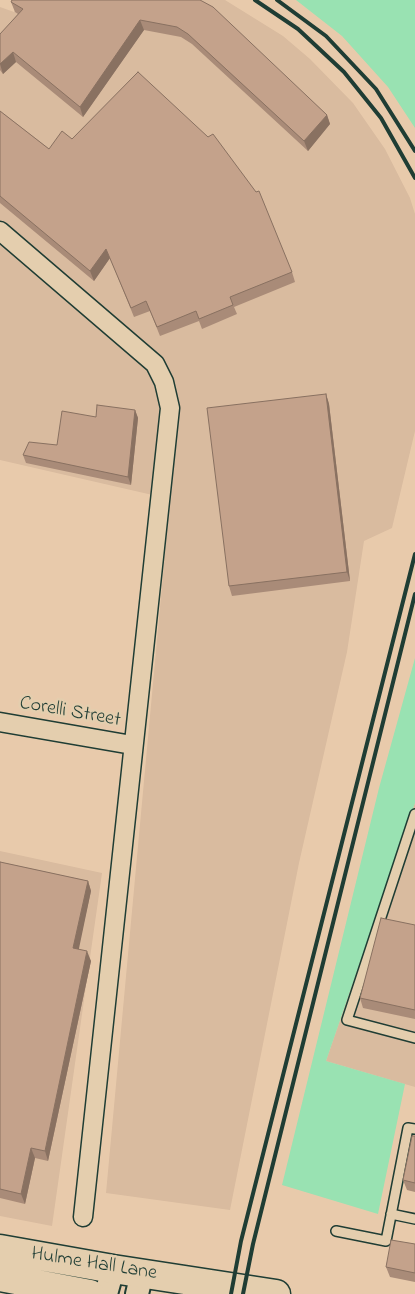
<!DOCTYPE html>
<html>
<head>
<meta charset="utf-8">
<style>
	body { margin:0 }
	canvas { display:block; background:#e8caab }
</style>
</head>
<body>
<canvas width="415" height="1294"></canvas>
<script>
const ctx = document.querySelector('canvas').getContext('2d');
ctx.lineJoin = 'round';
function fill(path, color) { ctx.fillStyle = color; ctx.fill(path, 'evenodd'); }
const toPath = rows => new Path2D(rows.map(r => 'M' + r).join(''));
function stroke(path, color, width, dash) { ctx.strokeStyle = color; ctx.lineWidth = width; ctx.lineCap = dash ? 'butt' : 'round'; ctx.setLineDash(dash || []); ctx.stroke(path); }
function label(font, color, halo, rows, align = 'center') {
  ctx.font = font + ' "Indie Flower",sans-serif'; ctx.lineWidth = 5; ctx.setLineDash([]); ctx.textBaseline = 'middle'; ctx.strokeStyle = halo; ctx.fillStyle = color; for (const [text, x, y, turn = 0] of rows) {
    ctx.save(); ctx.translate(x, y); ctx.rotate((+turn || 0) * Math.PI / 180); ctx.textAlign = isNaN(turn) ? turn : align; if (halo) ctx.strokeText(text, 0, 0); ctx.fillText(text, 0, 0); ctx.restore();
  }
}
fill(toPath([
	[20,0,225,0,283,36,310,59,353,103,385,149,410,198,415,214,415,431,392,528,364,541,347,652,299,863,230,1210,106,1193,170,499,0,460,0,7,14,12],
	[415,803,415,1087,326,1061],
	[0,851,102,873,52,1226,0,1216]
]), '#d9bb9f');
fill(toPath([
	[296,0,415,0,415,128,388,87,342,36],
	[415,658,415,803,326,1061,405,1084,378,1214,282,1185,379,788]
]), '#99e2b2');
const service = toPath([
	[415,814,347,1020,415,1038],
	[391,1214,415,1219],
	[336,1231,386,1241,408,1128,415,1129]
]);
const minor = toPath([
	[0,231,155,364,164,382,170,408,83,1217],
	[0,722,132,745]
]);
const tertiary = toPath([
	[106,1294,113,1269],
	[137,1294,142,1273]
]);
const trunk = toPath([
	[0,1249,113,1269,276,1294],
	[0,1277,90,1294]
]);
stroke(service, '#1f3d34', 12);
stroke(minor, '#1f3d34', 21);
stroke(tertiary, '#1f3d34', 26);
stroke(trunk, '#1f3d34', 31);
stroke(service, '#e4ceae', 9);
stroke(minor, '#e4ceae', 18);
stroke(tertiary, '#e4ceae', 22);
stroke(trunk, '#e4ceae', 28);
stroke(toPath([
	[255,0,298,29,344,72,381,118,415,178],
	[277,0,326,36,376,89,415,151],
	[231,1294,241,1241,415,554],
	[243,1294,253,1244,415,594]
]), '#1f3d34', 4);
fill(toPath([
	[200,0,327,115,330,124,308,151,192,44,181,37,144,30,83,117,16,62,3,74,0,70,0,35,18,14,15,12,11,2],
	[0,111,49,149,72,139,292,272,295,282,234,307,237,314,202,329,199,321,160,336,150,311,134,317,110,258,94,281,0,203],
	[326,394,329,404,350,581,232,596,229,586],
	[135,410,138,418,131,485,26,463,23,455,57,445,96,417],
	[0,862,88,881,91,891,78,949,91,961,48,1161,35,1158,25,1204,0,1198],
	[415,925,415,1019,363,1008,360,998],
	[415,1136,415,1192,407,1190,403,1180],
	[415,1244,415,1282,390,1277,386,1267]
]), '#a98b78');
fill(toPath([
	[140,20,144,30,83,117,80,107],
	[13,52,16,62,3,74,0,64],
	[327,115,330,124,308,151,304,141],
	[106,249,110,258,94,281,90,271],
	[326,394,329,404,350,581,347,572],
	[135,410,138,418,131,485,128,477],
	[88,881,91,891,77,958,73,948],
	[87,951,91,961,48,1161,45,1151],
	[31,1148,35,1158,25,1204,21,1194]
]), '#897161');
const building = toPath([
	[12,0,200,0,213,7,327,115,304,141,188,34,177,27,140,20,80,107,13,52,0,64,0,34,23,9,11,2,12,0],
	[138,72,208,137,213,134,256,192,259,191,292,272,230,297,233,305,199,319,196,311,157,327,146,301,131,308,106,249,90,271,0,196,0,111,49,149,62,131,72,139,138,72],
	[326,394,347,572,229,586,207,408,326,394],
	[97,405,135,410,128,477,23,455,29,442,57,445,62,411,96,417,97,405],
	[0,862,88,881,73,948,87,951,45,1151,31,1148,21,1194,0,1189,0,862],
	[381,918,415,925,415,1010,360,998,381,918],
	[412,1136,415,1136,415,1183,403,1180,412,1136],
	[391,1240,415,1244,415,1273,386,1267,391,1240]
]);
fill(building, '#c4a28b');
stroke(building, '#897161', 1);
label('20px', '#1f3d34', '#e4ceae', [
	["Corelli Street",70,713,10],
	["Hulme Hall Lane",94,1265,9]
]);
</script>
</body>
</html>
